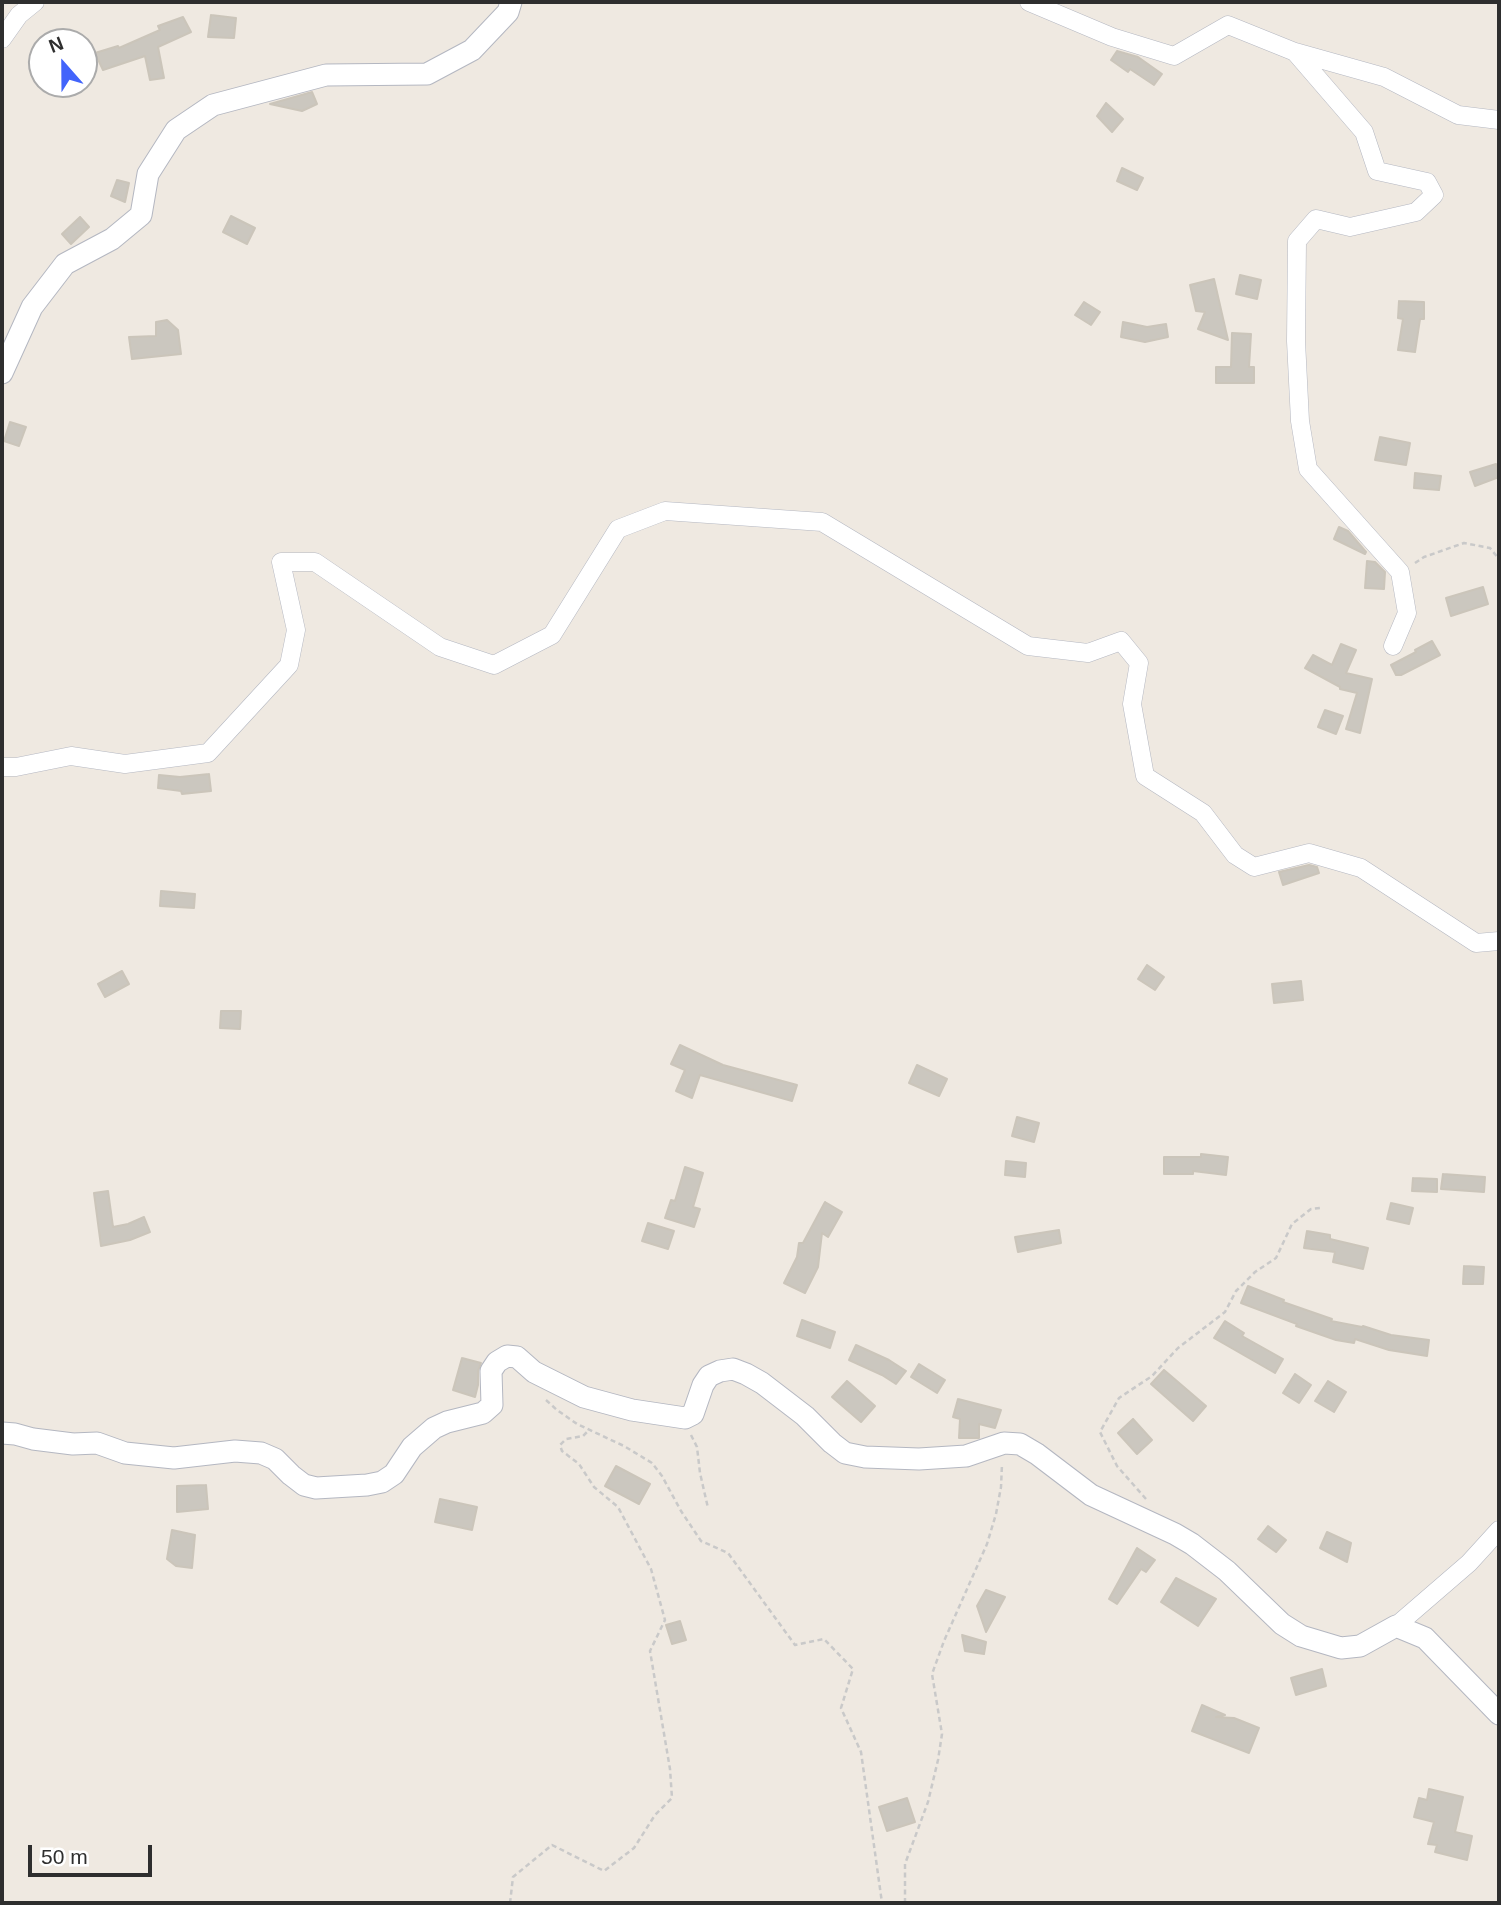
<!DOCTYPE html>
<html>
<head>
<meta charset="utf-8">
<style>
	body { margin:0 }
	#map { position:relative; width:1501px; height:1905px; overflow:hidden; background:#efe9e1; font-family:Arial,sans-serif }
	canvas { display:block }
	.frame { position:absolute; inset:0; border:4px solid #2e2e2e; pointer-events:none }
	.north { position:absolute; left:28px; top:28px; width:70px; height:70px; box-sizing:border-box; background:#fff; border:2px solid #ababab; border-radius:50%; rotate:339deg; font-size:19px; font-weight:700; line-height:28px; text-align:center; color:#2e2e2e }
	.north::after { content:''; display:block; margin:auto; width:24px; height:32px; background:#4264fb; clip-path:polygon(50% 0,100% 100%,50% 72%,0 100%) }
	.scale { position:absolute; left:28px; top:1845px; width:124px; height:32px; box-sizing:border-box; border:4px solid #2e2e2e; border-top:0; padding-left:9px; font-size:21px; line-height:24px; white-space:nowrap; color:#2e2e2e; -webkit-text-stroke:5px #fff; paint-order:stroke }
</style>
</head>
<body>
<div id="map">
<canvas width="1501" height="1905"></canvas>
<div class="frame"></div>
<div class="north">N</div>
<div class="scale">50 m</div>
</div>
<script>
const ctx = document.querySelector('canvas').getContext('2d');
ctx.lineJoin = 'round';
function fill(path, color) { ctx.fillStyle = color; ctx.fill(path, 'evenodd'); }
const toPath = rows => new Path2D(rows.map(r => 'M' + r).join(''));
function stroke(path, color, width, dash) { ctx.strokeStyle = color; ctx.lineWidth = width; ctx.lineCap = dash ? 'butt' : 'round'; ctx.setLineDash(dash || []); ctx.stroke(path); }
const building = toPath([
	[211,15,236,18,234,38,208,37,211,15],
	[183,17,191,32,158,47,164,78,150,80,145,56,103,70,95,53,118,46,119,48,160,30,158,26,183,17],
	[1117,51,1138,57,1162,74,1154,85,1130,69,1128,72,1111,60,1117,51],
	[312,92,317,104,302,111,270,104,312,92],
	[1106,103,1123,119,1112,132,1097,116,1106,103],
	[1122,168,1143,178,1137,190,1117,181,1122,168],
	[117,180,129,183,125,202,111,196,117,180],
	[231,216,255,228,247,244,223,232,231,216],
	[80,217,89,227,71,244,62,234,80,217],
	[1240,275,1261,280,1257,299,1236,294,1240,275],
	[1214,279,1228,340,1198,329,1205,312,1196,311,1190,285,1214,279],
	[1399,301,1424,302,1424,319,1420,319,1415,352,1398,350,1403,319,1398,318,1399,301],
	[1084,302,1100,312,1091,325,1075,315,1084,302],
	[167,320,178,330,181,354,132,359,129,337,156,336,156,322,167,320],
	[1123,322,1147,327,1166,324,1168,337,1145,342,1121,337,1123,322],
	[1232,333,1251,334,1249,367,1254,367,1254,383,1216,383,1216,367,1231,367,1232,333],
	[10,422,26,427,19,446,4,441,10,422],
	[1380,437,1410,443,1406,465,1375,460,1380,437],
	[1496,464,1499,477,1475,486,1470,472,1496,464],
	[1415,473,1441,476,1439,490,1414,488,1415,473],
	[1339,527,1348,531,1366,552,1365,554,1334,539,1339,527],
	[1367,561,1375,562,1385,572,1384,589,1365,588,1367,561],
	[1483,587,1488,604,1451,616,1446,598,1483,587],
	[1432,641,1440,655,1401,675,1396,675,1391,665,1416,652,1415,650,1432,641],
	[1341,644,1356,650,1346,673,1372,679,1360,733,1346,729,1357,693,1340,689,1340,687,1305,668,1313,655,1332,665,1341,644],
	[1325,710,1343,716,1336,734,1318,727,1325,710],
	[209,774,211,791,182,794,181,791,158,788,159,775,180,777,209,774],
	[1309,865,1317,867,1319,873,1283,885,1279,872,1309,865],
	[161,891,195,894,194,908,160,906,161,891],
	[1147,965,1164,977,1155,990,1138,979,1147,965],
	[122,971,129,984,105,997,98,984,122,971],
	[1301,981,1303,1000,1274,1003,1272,984,1301,981],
	[221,1011,241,1011,240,1029,220,1028,221,1011],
	[680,1045,723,1065,797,1085,792,1101,700,1075,692,1098,676,1091,685,1070,671,1064,680,1045],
	[917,1065,947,1079,939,1096,909,1083,917,1065],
	[1017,1117,1039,1123,1034,1142,1012,1136,1017,1117],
	[1201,1154,1228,1157,1226,1175,1193,1171,1193,1174,1164,1174,1164,1157,1201,1157,1201,1154],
	[1006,1161,1026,1163,1025,1177,1005,1175,1006,1161],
	[685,1167,703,1173,693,1207,700,1209,694,1227,665,1218,671,1200,675,1201,685,1167],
	[1443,1174,1485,1177,1484,1192,1441,1189,1443,1174],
	[1413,1178,1437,1179,1437,1192,1412,1191,1413,1178],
	[108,1191,113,1227,128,1224,144,1217,150,1232,130,1240,101,1246,94,1193,108,1191],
	[825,1202,842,1212,828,1237,822,1233,818,1267,805,1293,784,1283,797,1257,799,1243,803,1243,825,1202],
	[1391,1203,1413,1208,1409,1224,1387,1219,1391,1203],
	[648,1223,674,1231,668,1249,642,1241,648,1223],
	[1059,1230,1061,1243,1018,1252,1015,1237,1059,1230],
	[1307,1231,1330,1235,1330,1239,1368,1248,1363,1269,1333,1262,1335,1252,1304,1248,1307,1231],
	[1464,1266,1484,1267,1483,1284,1463,1284,1464,1266],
	[1248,1286,1284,1300,1283,1302,1332,1319,1331,1321,1362,1327,1363,1326,1391,1335,1429,1340,1427,1356,1389,1350,1355,1339,1354,1343,1336,1340,1296,1326,1297,1324,1241,1303,1248,1286],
	[802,1320,835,1332,830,1348,797,1336,802,1320],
	[1225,1321,1244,1333,1242,1336,1283,1359,1275,1373,1214,1338,1225,1321],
	[856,1345,889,1360,906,1371,896,1384,882,1375,849,1360,856,1345],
	[462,1358,481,1363,478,1371,478,1385,475,1397,453,1390,462,1358],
	[919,1364,945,1380,937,1393,911,1377,919,1364],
	[1164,1370,1206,1406,1193,1421,1151,1384,1164,1370],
	[1295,1374,1311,1385,1299,1403,1283,1393,1295,1374],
	[847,1381,875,1406,861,1422,832,1397,847,1381],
	[1328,1381,1346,1392,1334,1412,1315,1401,1328,1381],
	[958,1399,1001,1410,995,1428,979,1424,979,1438,959,1438,960,1419,953,1417,958,1399],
	[1133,1419,1152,1440,1137,1454,1118,1433,1133,1419],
	[616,1466,650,1484,639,1504,605,1486,616,1466],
	[206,1485,208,1509,177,1512,177,1486,206,1485],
	[440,1499,477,1507,472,1530,435,1522,440,1499],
	[1268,1526,1286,1540,1276,1552,1258,1539,1268,1526],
	[172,1530,195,1535,192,1568,176,1566,167,1559,172,1530],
	[1327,1532,1351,1543,1347,1562,1320,1548,1327,1532],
	[1137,1548,1155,1560,1146,1572,1141,1569,1117,1604,1109,1599,1137,1548],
	[1176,1578,1216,1599,1198,1626,1161,1602,1176,1578],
	[986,1590,1005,1597,986,1632,977,1606,986,1590],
	[680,1621,686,1640,672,1644,666,1625,680,1621],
	[962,1635,986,1642,984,1654,965,1651,962,1635],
	[1322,1669,1326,1686,1296,1695,1291,1678,1322,1669],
	[1202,1705,1225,1715,1216,1717,1234,1718,1259,1728,1249,1753,1192,1731,1202,1705],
	[1429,1789,1463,1797,1455,1832,1472,1836,1467,1860,1435,1852,1437,1845,1428,1844,1434,1822,1414,1817,1419,1798,1427,1800,1429,1789],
	[907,1798,915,1822,887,1831,879,1807,907,1798]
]);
fill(building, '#cbc7bf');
stroke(building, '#cbc5ba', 2);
const minor = toPath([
	[1029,2,1112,37,1174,56,1228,25,1295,52,1364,132,1377,171,1427,182,1434,195,1416,212,1350,227,1316,219,1297,241,1296,341,1300,421,1308,469,1400,572,1407,613,1393,646],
	[2,39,19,15,35,2],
	[1295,52,1384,77,1458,115,1499,120],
	[2,767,16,767,71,756,125,764,208,753,289,665,296,630,281,562,315,562,440,647,494,665,552,635,618,529,665,511,822,522,1028,646,1088,653,1121,641,1139,663,1132,704,1145,776,1203,813,1235,855,1254,867,1309,853,1361,868,1476,943,1499,941],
	[1396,1626,1469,1563,1499,1530]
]);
const tertiary = toPath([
	[2,373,32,307,65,264,112,239,141,215,148,174,176,130,213,105,326,75,427,74,472,50,508,12,511,2],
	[2,1433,15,1434,33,1439,73,1444,97,1443,125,1453,174,1458,235,1451,261,1453,275,1459,291,1475,304,1485,316,1488,367,1485,382,1482,394,1474,412,1447,434,1428,447,1422,483,1413,492,1405,491,1371,497,1362,507,1356,517,1357,534,1372,584,1397,632,1410,685,1418,693,1414,703,1385,709,1376,720,1371,733,1369,746,1374,762,1383,805,1416,832,1443,845,1453,865,1457,919,1459,966,1456,1004,1443,1020,1444,1037,1454,1091,1495,1175,1534,1192,1544,1227,1571,1282,1624,1301,1636,1341,1648,1360,1646,1396,1626,1425,1638,1499,1714]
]);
stroke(minor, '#b4b7c1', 19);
stroke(tertiary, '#b4b7c1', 23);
stroke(toPath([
	[1415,563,1424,557,1464,543,1490,548,1499,559],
	[546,1400,557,1410,577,1424,624,1446,652,1463,662,1476,681,1511,701,1541,728,1553,795,1645,824,1639,853,1669,841,1708,861,1752,882,1903],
	[691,1435,697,1447,700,1473,708,1508],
	[1146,1499,1117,1466,1100,1432,1119,1398,1152,1376,1178,1348,1225,1312,1236,1291,1255,1272,1276,1258,1292,1224,1311,1209,1321,1208],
	[510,1903,513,1877,552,1845,604,1871,634,1848,655,1815,672,1798,670,1769,650,1651,665,1620,651,1569,618,1507,594,1487,579,1464,562,1451,560,1445,566,1439,583,1436,589,1430],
	[905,1903,905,1864,928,1802,938,1760,942,1734,932,1674,944,1641,987,1544,996,1514,1001,1487,1002,1464]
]), '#c9c9c9', 2.5, [5, 3.5]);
stroke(minor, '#fff', 18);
stroke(tertiary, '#fff', 21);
</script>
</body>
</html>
